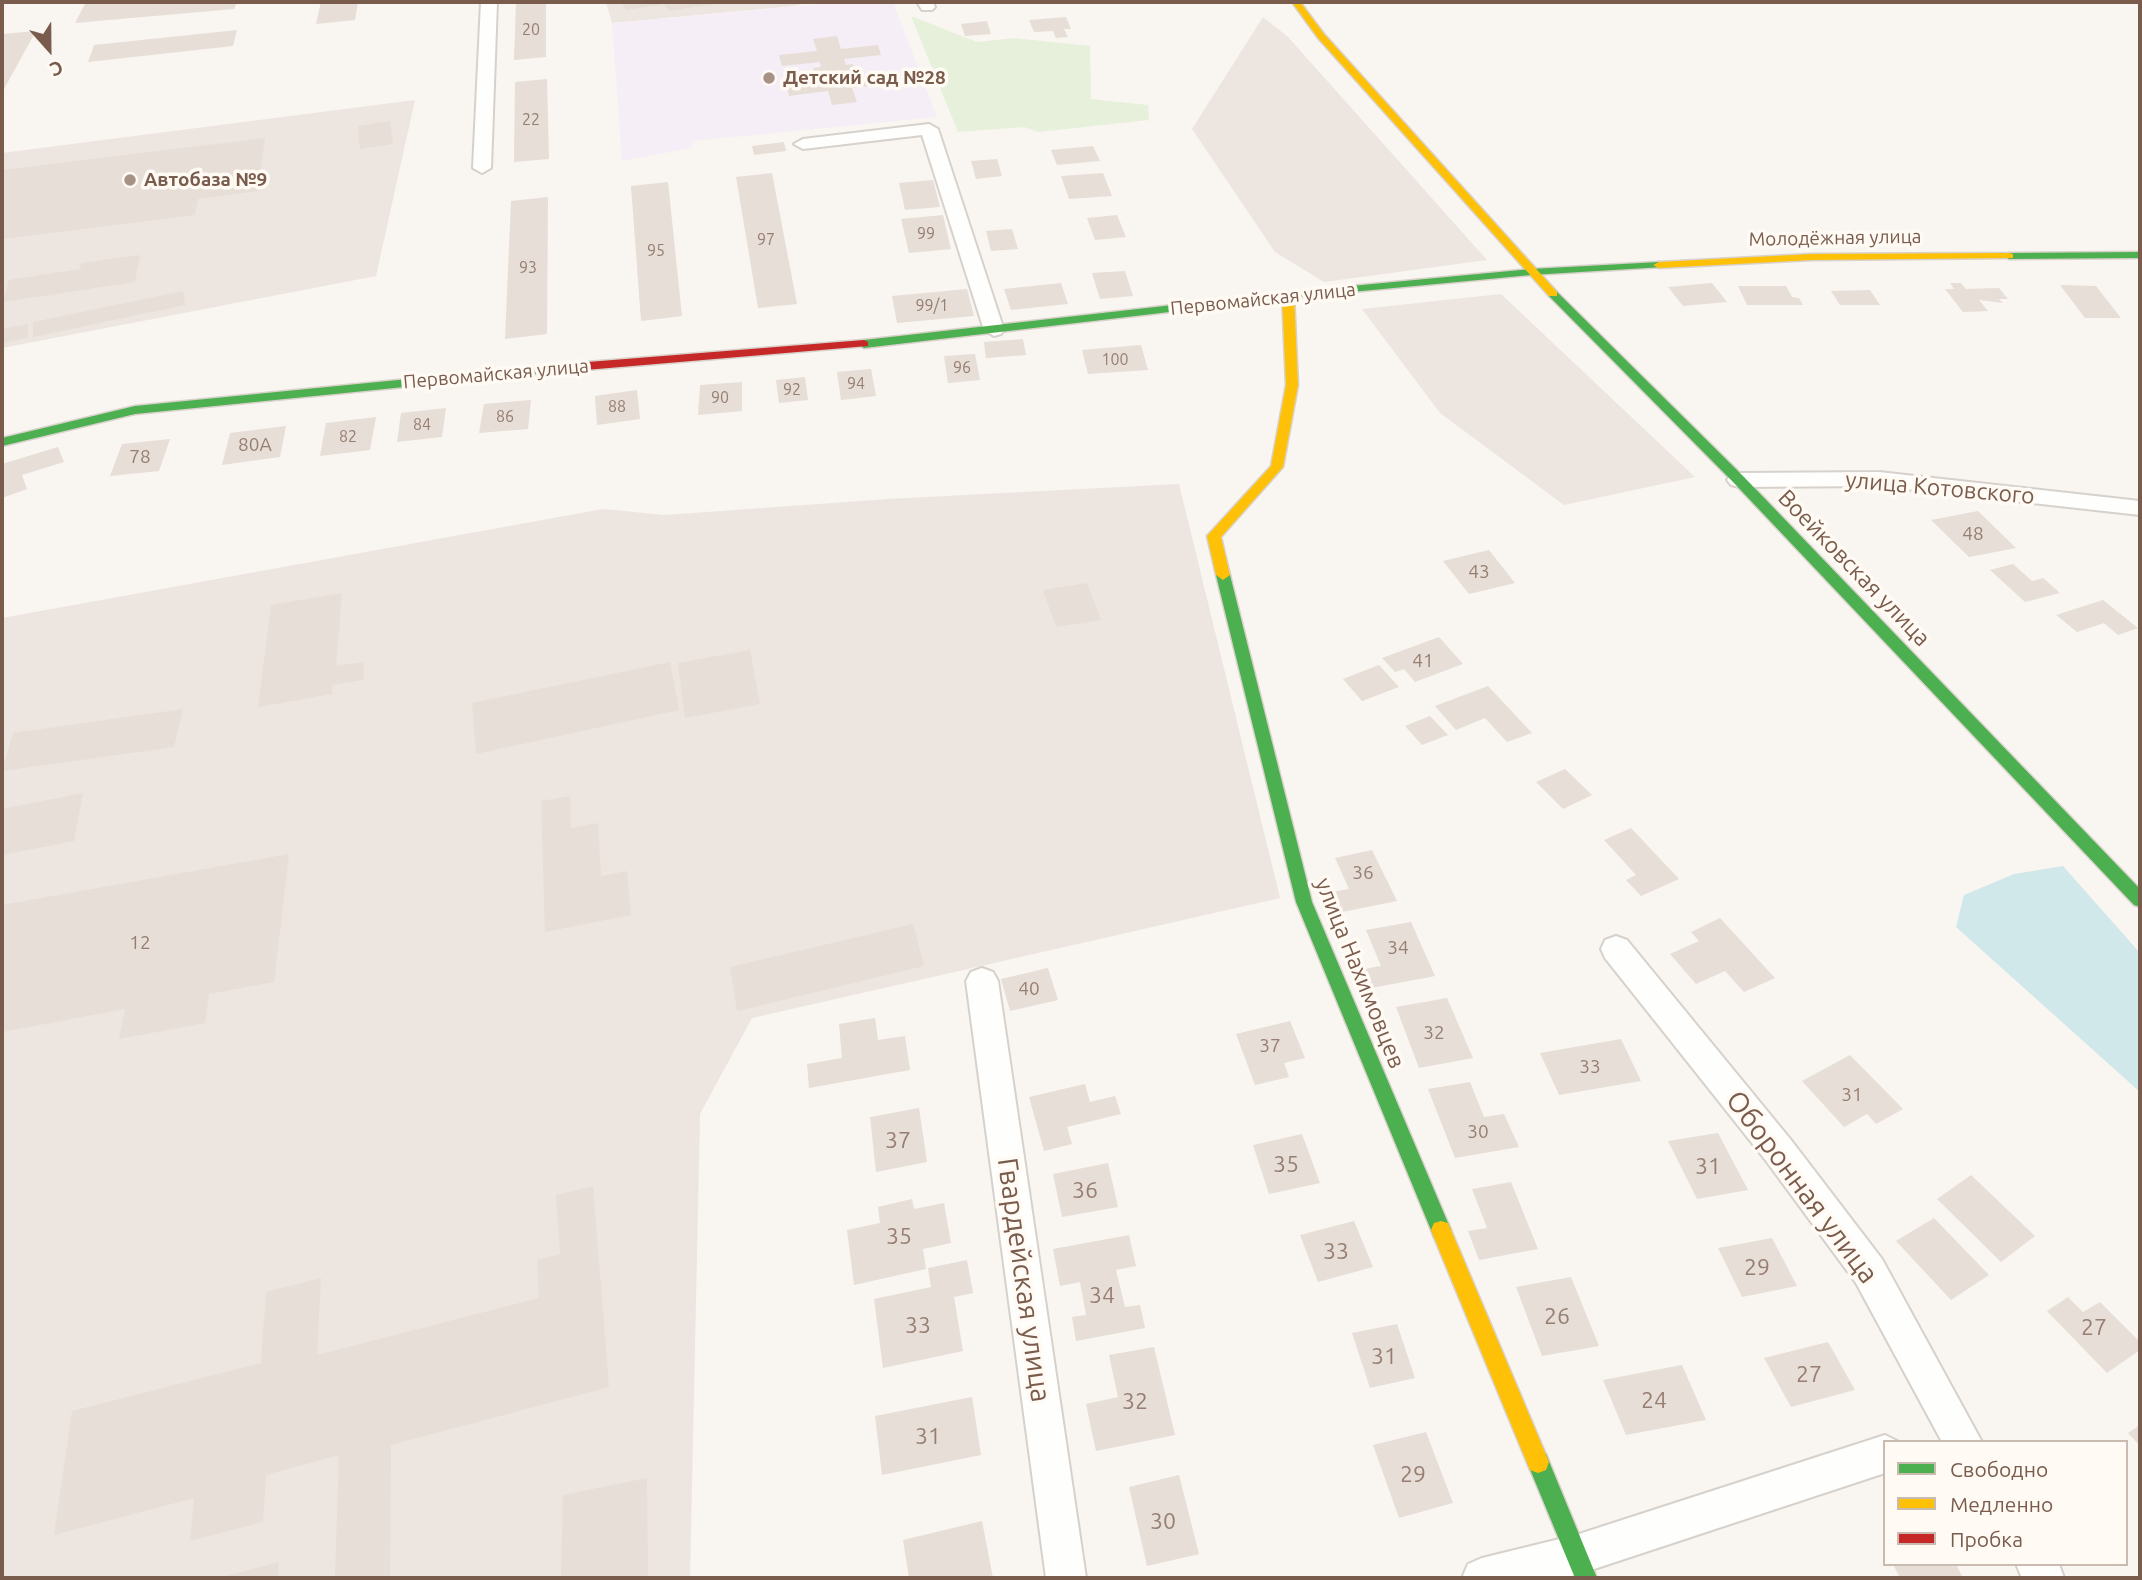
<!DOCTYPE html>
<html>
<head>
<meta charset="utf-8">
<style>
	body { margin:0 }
	#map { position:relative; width:2142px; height:1580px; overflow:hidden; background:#f9f5f0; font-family:Ubuntu,sans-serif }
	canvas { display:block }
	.frame { position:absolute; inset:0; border:4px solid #7a5c4d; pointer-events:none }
	.legend { position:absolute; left:1883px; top:1440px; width:245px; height:126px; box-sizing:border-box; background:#fffaf3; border:2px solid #cabbb1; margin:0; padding:9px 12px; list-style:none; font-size:21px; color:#7a5c4d }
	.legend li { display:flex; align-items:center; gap:14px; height:35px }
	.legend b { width:35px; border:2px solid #cabbb1 }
	.north { position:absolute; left:14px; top:14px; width:70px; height:70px; -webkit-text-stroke:5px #fffaf3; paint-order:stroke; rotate:159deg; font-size:19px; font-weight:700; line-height:28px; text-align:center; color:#7a5c4d }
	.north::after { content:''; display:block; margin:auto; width:24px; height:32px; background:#7a5c4d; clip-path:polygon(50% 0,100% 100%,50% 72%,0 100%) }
</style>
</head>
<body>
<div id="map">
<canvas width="2142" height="1580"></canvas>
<div class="frame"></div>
<ul class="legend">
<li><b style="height:9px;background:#4caf50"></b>Свободно</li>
<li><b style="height:9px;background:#ffc107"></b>Медленно</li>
<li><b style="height:9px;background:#c62828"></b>Пробка</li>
</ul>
<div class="north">С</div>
</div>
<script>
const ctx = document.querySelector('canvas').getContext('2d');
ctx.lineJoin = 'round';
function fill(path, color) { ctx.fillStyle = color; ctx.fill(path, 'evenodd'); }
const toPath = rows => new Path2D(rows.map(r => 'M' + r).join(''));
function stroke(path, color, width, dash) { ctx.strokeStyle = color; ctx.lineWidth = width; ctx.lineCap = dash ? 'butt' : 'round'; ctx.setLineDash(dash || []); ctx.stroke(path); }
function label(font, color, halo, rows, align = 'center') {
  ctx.font = font + ' Ubuntu,sans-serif'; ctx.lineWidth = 7; ctx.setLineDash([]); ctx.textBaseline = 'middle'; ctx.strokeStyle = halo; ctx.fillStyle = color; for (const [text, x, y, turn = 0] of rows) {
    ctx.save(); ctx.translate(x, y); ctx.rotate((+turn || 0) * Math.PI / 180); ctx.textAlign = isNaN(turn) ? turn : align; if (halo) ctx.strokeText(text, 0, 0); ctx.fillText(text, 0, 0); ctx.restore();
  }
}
fill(toPath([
	[606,2,811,2,794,6,612,23],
	[1263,17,1288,37,1487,260,1324,282,1275,252,1192,129],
	[415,100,376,276,2,348,2,153],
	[1501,294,1695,477,1564,505,1440,413,1362,309],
	[1179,484,1280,898,752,1018,700,1114,690,1578,2,1578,2,618,603,509,665,515,888,499]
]), '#ede5e0');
fill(toPath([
	[844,2,893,2,937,117,693,141,691,148,622,161,612,23]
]), '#f6eef6');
fill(toPath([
	[911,16,977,42,1014,38,1090,46,1091,99,1148,105,1149,120,1038,132,1024,127,958,132]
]), '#e7f0db');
fill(toPath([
	[2063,866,2140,953,2140,1092,1956,927,1964,895,2014,874]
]), '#d0e8ea');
fill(toPath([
	[86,2,129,3,237,2,234,9,75,23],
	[321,2,358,2,355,20,316,24],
	[516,2,546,2,546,57,514,60],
	[621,2,719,2,719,3,669,11,664,4,626,10],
	[1066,17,1071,29,1064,29,1068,37,1056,38,1053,31,1034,32,1029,20],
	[987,21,991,34,965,36,961,24],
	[237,30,233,46,88,62,94,45],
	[36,31,4,89,2,89,2,34],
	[837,36,841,49,878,45,881,55,844,59,846,65,853,64,856,71,848,72,850,78,887,74,891,84,852,88,857,102,832,105,828,91,789,96,786,85,825,80,824,75,816,75,813,68,821,67,820,62,782,66,779,55,817,51,813,39],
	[547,79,549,159,514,162,515,82],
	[390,121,393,144,360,149,358,126],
	[265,138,258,191,198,199,195,215,2,239,2,170],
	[784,142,786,151,754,155,752,146],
	[1093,146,1100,161,1057,165,1051,150],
	[997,159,1002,176,976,179,971,161],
	[772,173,797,304,758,308,736,177],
	[1103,173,1112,196,1069,199,1061,176],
	[933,180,940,207,905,210,899,183],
	[668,182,682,316,641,321,631,186],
	[548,197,547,334,505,339,511,201],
	[943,215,951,249,909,253,901,219],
	[1117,215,1126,237,1095,240,1087,218],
	[1012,229,1018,249,991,251,986,231],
	[140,255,135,282,3,302,9,280,80,269,81,263],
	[1125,271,1133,296,1100,299,1092,273],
	[1061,283,1068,304,1011,310,1004,289],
	[1712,283,1727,302,1683,306,1668,287],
	[1950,283,1961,283,1966,289,1999,288,2008,299,1999,299,2003,303,1979,300,1988,311,1963,312,1945,289,1954,289],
	[2060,285,2096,286,2121,318,2085,318],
	[1738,286,1786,286,1792,297,1799,298,1803,305,1747,305],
	[967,289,974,316,897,323,892,296],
	[1870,290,1880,305,1840,305,1831,291],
	[183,291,185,305,33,337,33,322],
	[28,324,28,338,2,343,2,329],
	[1023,339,1026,355,986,358,984,342],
	[1141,345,1148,370,1088,374,1082,350],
	[975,354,980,380,948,383,944,356],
	[871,369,876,396,841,400,837,372],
	[805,377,808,400,779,403,776,380],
	[742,382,742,411,698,415,700,385],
	[637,390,640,419,597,425,595,396],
	[531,400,528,429,479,433,484,404],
	[446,408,442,437,397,442,401,413],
	[376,417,370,450,320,456,326,423],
	[286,426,280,457,222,465,230,433],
	[170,439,159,471,110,476,122,444],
	[58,447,64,462,22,475,27,489,2,498,2,464],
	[1978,511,2016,548,1969,557,1931,520],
	[1489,550,1515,583,1469,594,1443,561],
	[2013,564,2032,581,2043,578,2060,593,2025,602,1990,570],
	[1087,583,1101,620,1056,627,1043,590],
	[342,593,336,666,364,662,363,680,332,685,332,694,258,707,271,605],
	[2103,600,2138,628,2118,635,2104,623,2077,632,2056,615],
	[1439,637,1463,664,1415,682,1404,669,1395,672,1382,658],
	[750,650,760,704,685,718,678,663],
	[670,662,679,710,476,754,472,703],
	[1379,665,1399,687,1362,701,1343,679],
	[1488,686,1532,733,1507,742,1485,718,1456,730,1435,706],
	[183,709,174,747,2,771,13,733],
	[1430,716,1448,735,1422,745,1405,726],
	[1565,769,1592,795,1563,809,1536,782],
	[83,793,74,841,2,855,2,809],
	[570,796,571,828,598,823,601,876,627,871,631,915,545,932,541,801],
	[1631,828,1679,879,1641,896,1626,880,1636,875,1604,840],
	[1372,850,1397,901,1342,912,1332,892,1349,889,1335,858],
	[289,854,274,982,209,994,205,1023,119,1039,125,1009,2,1032,2,905],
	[1720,918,1775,978,1744,992,1725,971,1696,984,1670,954,1699,941,1691,932],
	[1411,922,1435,976,1366,989,1358,970,1381,966,1366,930],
	[913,924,924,966,737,1011,730,967],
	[1048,968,1058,1000,1010,1011,1001,979],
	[1447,998,1473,1058,1419,1068,1396,1007],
	[875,1018,878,1040,905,1036,910,1070,809,1088,807,1064,842,1058,839,1024],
	[1290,1021,1305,1058,1284,1063,1289,1077,1255,1085,1236,1034],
	[1621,1039,1641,1081,1559,1095,1540,1053],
	[1850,1055,1903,1109,1876,1124,1867,1114,1844,1127,1802,1081],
	[1470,1082,1484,1117,1504,1114,1519,1147,1455,1158,1428,1089],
	[1085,1084,1090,1102,1115,1096,1121,1114,1067,1127,1072,1144,1044,1151,1029,1097],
	[919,1108,927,1162,876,1172,870,1117],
	[1718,1133,1748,1190,1697,1199,1668,1141],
	[1302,1134,1320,1183,1269,1194,1253,1145],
	[1108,1163,1118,1207,1062,1217,1053,1174],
	[1971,1175,2035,1236,2001,1262,1937,1199],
	[1511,1182,1538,1249,1479,1260,1468,1231,1487,1228,1472,1189],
	[593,1186,609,1387,391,1445,390,1578,335,1578,339,1455,266,1475,263,1522,190,1541,194,1498,54,1535,72,1411,261,1363,266,1292,321,1278,317,1355,539,1298,537,1260,560,1254,556,1195],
	[912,1199,914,1209,944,1203,951,1243,923,1249,926,1269,854,1285,847,1230,880,1223,878,1207],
	[1934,1218,1989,1275,1951,1300,1896,1241],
	[1354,1221,1373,1267,1318,1282,1300,1235],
	[1129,1235,1136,1266,1116,1270,1125,1307,1140,1305,1145,1328,1076,1341,1072,1317,1086,1315,1080,1282,1060,1286,1053,1249],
	[1772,1238,1797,1286,1742,1297,1718,1248],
	[967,1260,973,1293,954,1297,963,1351,883,1368,874,1299,931,1287,928,1268],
	[1571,1277,1599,1346,1542,1356,1516,1287],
	[2068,1297,2083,1312,2100,1302,2140,1342,2140,1350,2107,1373,2047,1311],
	[1397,1324,1415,1378,1370,1388,1352,1333],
	[1828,1342,1855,1390,1791,1407,1764,1358],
	[1154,1347,1175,1435,1096,1451,1086,1404,1118,1397,1109,1355],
	[1682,1365,1706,1420,1626,1435,1603,1380],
	[972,1397,981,1455,882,1475,875,1416],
	[2140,1425,2140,1446,2128,1433],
	[1426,1432,1453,1503,1399,1518,1373,1445],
	[1179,1475,1199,1554,1147,1566,1129,1487],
	[647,1478,648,1578,561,1578,563,1495],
	[982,1521,993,1578,909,1578,903,1540],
	[279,1562,278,1578,222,1578,222,1577],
	[1893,1564,1956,1564,1963,1578,1900,1578]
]), '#e6ded7');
const street = toPath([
	[481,2,497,2,491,168,482,173,473,168,481,2],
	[917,2,933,2,935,7,932,10,922,10,917,2],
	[929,124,938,129,1004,330,1001,334,994,336,984,330,922,135,803,149,794,144,803,139,929,124],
	[1879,472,2140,501,2140,515,1879,486,1739,487,1731,485,1727,480,1731,475,1739,473,1879,472],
	[1616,936,1627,940,1791,1140,1882,1259,1982,1442,1942,1442,1856,1283,1767,1162,1605,958,1601,949,1605,940,1616,936],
	[982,968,993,972,998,981,1086,1578,1046,1578,966,981,971,972,982,968],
	[1885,1435,1899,1442,1885,1442,1885,1473,1576,1575,1563,1578,1462,1578,1468,1564,1482,1558,1576,1535,1885,1435],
	[2016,1564,2059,1564,2064,1578,2022,1578,2016,1564]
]);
const fast = toPath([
	[2140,252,2140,258,2009,259,2004,256,2009,253,2140,252],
	[1659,262,1665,265,1663,267,1531,275,1288,298,864,348,858,344,864,340,1288,292,1531,269,1659,262],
	[1553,291,1557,292,1744,477,2140,889,2140,907,2134,905,1734,483,1549,296,1549,292,1553,291],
	[550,365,556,369,554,372,135,414,2,446,2,438,135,406,550,365],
	[1223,570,1230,575,1312,902,1451,1230,1448,1237,1441,1239,1434,1237,1431,1230,1296,902,1216,575,1223,570],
	[1538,1451,1546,1454,1597,1578,1575,1578,1527,1462,1530,1454,1538,1451]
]);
const slow = toPath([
	[1292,2,1300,2,1324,34,1557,292,1557,296,1549,296,1318,38,1292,2],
	[2009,253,2013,254,2013,258,1812,260,1659,268,1653,265,1659,262,1812,254,2009,253],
	[1288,292,1294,295,1298,385,1283,467,1221,537,1230,575,1223,580,1216,575,1207,536,1271,466,1286,385,1282,295,1288,292],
	[1441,1221,1448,1223,1549,1462,1546,1470,1538,1473,1530,1470,1431,1230,1434,1223,1441,1221]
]);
const jam = toPath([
	[864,340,868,342,868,346,550,373,544,369,550,365,864,340]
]);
stroke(street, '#d7d1cb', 4);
stroke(fast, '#d9d2cb', 3);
stroke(slow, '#d9d2cb', 3);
stroke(jam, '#d9d2cb', 3);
fill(street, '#fefefd');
fill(fast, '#4caf50');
fill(slow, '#ffc107');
fill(jam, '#c62828');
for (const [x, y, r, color] of [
	[769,78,7,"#a69286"],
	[130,180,7,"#a69286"]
]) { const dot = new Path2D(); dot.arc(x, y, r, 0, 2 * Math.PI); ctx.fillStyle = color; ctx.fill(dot); stroke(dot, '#fffaf3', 2.5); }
label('16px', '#977e72', null, [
	["20",531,30],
	["22",531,120],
	["99",926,234],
	["97",766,240],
	["95",656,251],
	["93",528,268],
	["99/1",932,306],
	["100",1115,360],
	["96",962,368],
	["94",856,384],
	["92",792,390],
	["90",720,398],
	["88",617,407],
	["86",505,417],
	["84",422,425],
	["82",348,437]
]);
label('bold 19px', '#7a5c4d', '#fffaf3', [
	["Детский сад №28",783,78],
	["Автобаза №9",144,180]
], 'left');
label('19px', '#7a5c4d', '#fffaf3', [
	["Молодёжная улица",1835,238,-1],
	["Первомайская улица",1263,299,-6],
	["Первомайская улица",496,374,-5]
]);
label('19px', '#977e72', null, [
	["80А",255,445],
	["78",140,457],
	["48",1973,534],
	["43",1479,572],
	["41",1423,661],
	["36",1363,873],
	["12",140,943],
	["34",1398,948],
	["40",1029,989],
	["32",1434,1033],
	["37",1270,1046],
	["33",1590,1067],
	["31",1852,1095],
	["30",1478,1132]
]);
label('23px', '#7a5c4d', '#fffaf3', [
	["улица Котовского",1940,488,5],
	["Воейковская улица",1854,568,46],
	["улица Нахимовцев",1360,973,68]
]);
label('23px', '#977e72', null, [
	["37",898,1140],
	["35",1286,1164],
	["31",1708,1166],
	["36",1085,1190],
	["35",899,1236],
	["33",1336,1251],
	["29",1757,1267],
	["34",1102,1295],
	["26",1557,1316],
	["33",918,1325],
	["27",2094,1327],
	["31",1384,1356],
	["27",1809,1374],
	["24",1654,1400],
	["32",1135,1401],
	["31",928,1436],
	["29",1413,1474],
	["30",1163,1521]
]);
label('28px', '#7a5c4d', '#fffaf3', [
	["Оборонная улица",1802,1187,53],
	["Гвардейская улица",1024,1280,82]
]);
</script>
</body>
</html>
